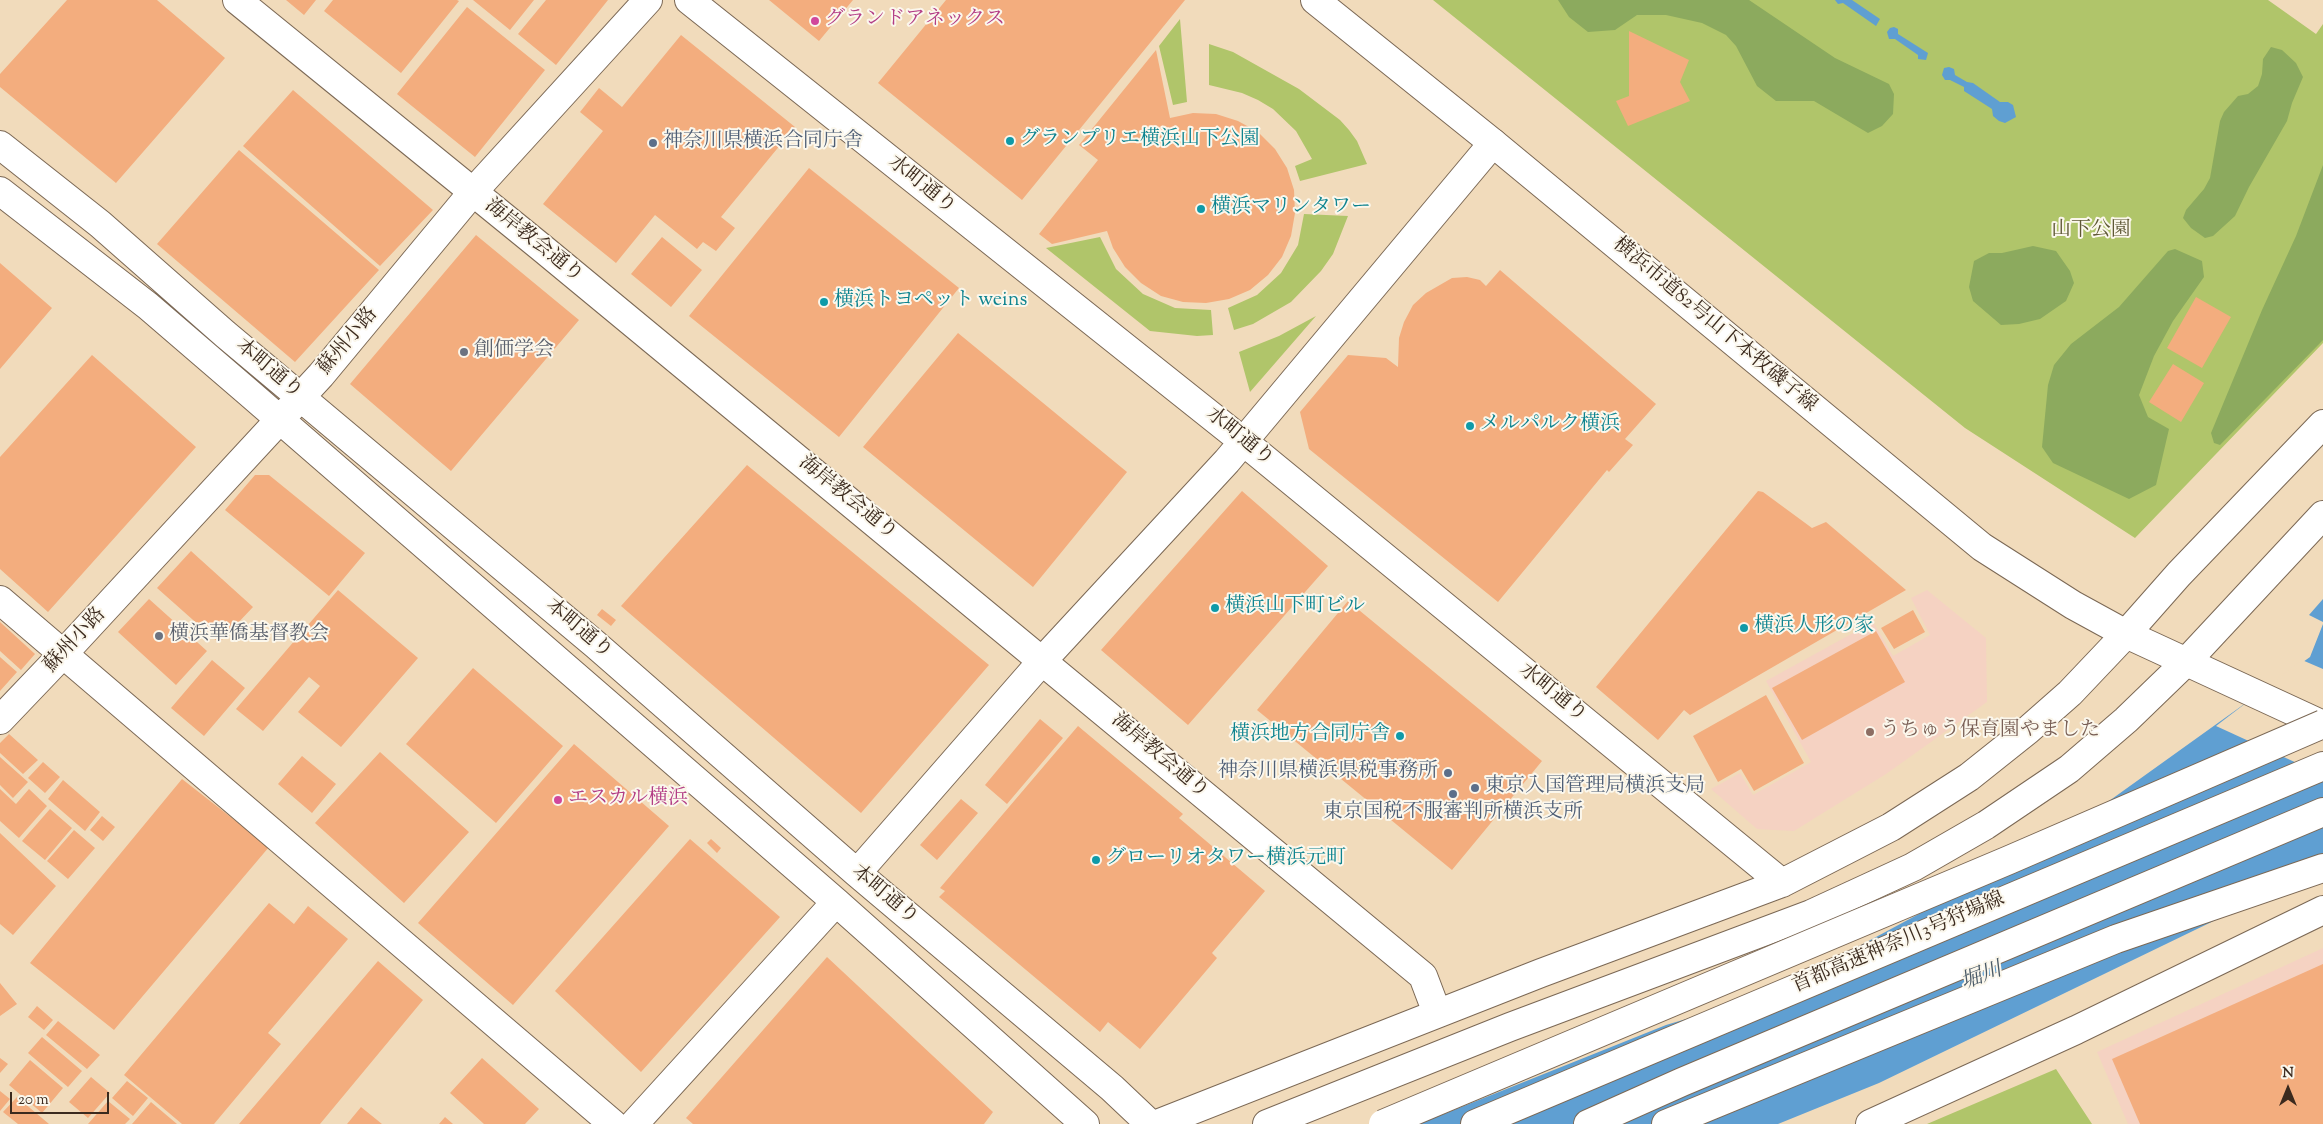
<!DOCTYPE html>
<html>
<head>
<meta charset="utf-8">
<style>
	body { margin:0 }
	#map { position:relative; width:2323px; height:1124px; overflow:hidden; background:#f1dbbb; font-family:"Sorts Mill Goudy",serif }
	canvas { display:block }
	.north { position:absolute; left:2263px; top:1064px; width:50px; height:50px; -webkit-text-stroke:4px #fbf7ec; paint-order:stroke; rotate:0deg; font-size:14px; font-weight:700; line-height:20px; text-align:center; color:#3b2a1e }
	.north::after { content:''; display:block; margin:auto; width:18px; height:22px; background:#3b2a1e; clip-path:polygon(50% 0,100% 100%,50% 72%,0 100%) }
	.scale { position:absolute; left:10px; top:1092px; width:99px; height:22px; box-sizing:border-box; border:2px solid #3b2a1e; border-top:0; padding-left:6px; font-size:15px; line-height:18px; white-space:nowrap; color:#3b2a1e; -webkit-text-stroke:4px #fbf7ec; paint-order:stroke }
</style>
</head>
<body>
<div id="map">
<canvas width="2323" height="1124"></canvas>
<div class="north">N</div>
<div class="scale">20 m</div>
</div>
<script>
const ctx = document.querySelector('canvas').getContext('2d');
ctx.lineJoin = 'round';
function fill(path, color) { ctx.fillStyle = color; ctx.fill(path, 'evenodd'); }
const toPath = rows => new Path2D(rows.map(r => 'M' + r).join(''));
function stroke(path, color, width, dash) { ctx.strokeStyle = color; ctx.lineWidth = width; ctx.lineCap = dash ? 'butt' : 'round'; ctx.setLineDash(dash || []); ctx.stroke(path); }
function label(font, color, halo, rows, align = 'center') {
  ctx.font = font + ' "Sorts Mill Goudy","Noto Serif JP",serif'; ctx.lineWidth = 4; ctx.setLineDash([]); ctx.textBaseline = 'middle'; ctx.strokeStyle = halo; ctx.fillStyle = color; for (const [text, x, y, turn = 0] of rows) {
    ctx.save(); ctx.translate(x, y); ctx.rotate((+turn || 0) * Math.PI / 180); ctx.textAlign = isNaN(turn) ? turn : align; if (halo) ctx.strokeText(text, 0, 0); ctx.fillText(text, 0, 0); ctx.restore();
  }
}
fill(toPath([
	[1927,590,1986,638,1987,702,1886,774,1794,831,1757,829,1711,789,1740,773,1753,795,1811,762,1766,681,1873,622,1893,656,1930,635,1911,598],
	[2323,948,2323,1124,2128,1124,2097,1052]
]), '#f5d2c2');
fill(toPath([
	[1433,0,2268,0,2316,34,2323,24,2323,343,2135,538,1965,428],
	[1180,19,1187,102,1173,105,1159,46],
	[1209,44,1233,52,1299,89,1340,120,1349,130,1357,141,1367,164,1300,181,1295,166,1312,159,1296,131,1273,109,1258,100,1242,93,1209,85],
	[1304,214,1348,216,1333,254,1321,271,1291,302,1253,324,1234,330,1228,308,1257,295,1281,273,1298,245],
	[1100,237,1116,269,1143,294,1175,308,1211,310,1213,335,1197,336,1150,331,1046,248],
	[1316,316,1250,392,1239,352,1279,336],
	[2056,1069,2092,1124,1927,1124]
]), '#b0c56a');
fill(toPath([
	[1558,0,1749,0,1835,58,1889,84,1894,94,1893,114,1882,126,1868,133,1814,101,1776,101,1757,86,1736,46,1726,35,1702,23,1666,15,1637,15,1615,30,1588,32,1569,17],
	[2271,47,2282,50,2296,63,2303,77,2292,103,2287,121,2249,187,2235,216,2213,236,2205,238,2191,228,2183,218,2186,210,2204,189,2210,178,2220,121,2224,112,2238,96,2248,94,2258,86,2262,74,2263,59],
	[2323,165,2323,340,2220,445,2214,443,2211,433,2262,310,2296,236],
	[2033,246,2056,251,2070,271,2074,283,2066,301,2040,319,2019,324,2001,325,1973,301,1969,287,1974,261,1989,253,2002,253],
	[2175,249,2202,261,2204,277,2173,321,2154,356,2139,395,2148,417,2169,429,2156,485,2129,499,2053,463,2042,447,2048,385,2054,365,2071,344,2119,307,2168,251]
]), '#8caa5e');
fill(toPath([
	[1835,0,1852,0,1880,19,1876,26,1843,3,1838,4],
	[1894,27,1898,29,1898,34,1928,53,1926,60,1918,59,1918,55,1895,39,1889,39,1887,32,1890,28],
	[1949,67,1954,69,1955,75,1967,82,1973,83,2000,102,2008,102,2013,105,2016,117,2005,123,1999,121,1993,116,1992,109,1964,91,1964,87,1950,80,1945,80,1942,75,1944,68],
	[2323,599,2323,622,2309,615],
	[2323,624,2323,868,1879,1083,1778,1124,1419,1124,1666,1025,1770,994,2049,844,2310,657]
]), '#5f9fd2');
fill(toPath([
	[2302,660,2323,669,2323,775,2216,726]
]), '#f1dbbb');
fill(toPath([
	[67,0,157,0,225,58,116,183,0,87,0,74],
	[286,0,316,0,304,15],
	[333,0,457,0,459,1,401,73,324,11],
	[473,0,534,0,510,30],
	[546,0,608,0,556,65,518,34],
	[769,0,853,0,819,41],
	[946,0,1185,0,1022,200,878,83],
	[467,7,545,70,475,157,397,94],
	[1629,31,1689,60,1680,82,1690,101,1628,126,1616,101,1629,96],
	[681,35,795,127,721,217,735,228,716,251,703,242,697,249,655,215,616,263,543,204,603,131,580,112,599,88,622,107],
	[1156,50,1170,118,1193,113,1216,114,1238,121,1258,132,1275,149,1287,168,1294,190,1295,213,1291,236,1282,257,1268,275,1250,290,1229,299,1206,303,1183,302,1161,296,1141,283,1125,267,1113,248,1107,231,1052,244,1039,234,1098,160,1079,145],
	[293,90,433,210,380,266,243,146],
	[239,150,379,270,295,362,157,244],
	[809,168,959,288,839,437,689,316],
	[476,235,579,320,451,471,350,384],
	[662,237,702,270,671,307,631,274],
	[0,263,52,308,0,369],
	[1500,270,1656,404,1625,439,1633,445,1609,472,1607,470,1498,602,1309,449,1300,412,1348,355,1386,358,1398,367,1399,338,1404,322,1413,305,1426,293,1452,278,1467,277,1480,280,1486,286],
	[2196,297,2231,317,2202,368,2167,348],
	[958,333,1127,472,1033,587,863,447],
	[92,355,196,447,48,612,0,569,0,457],
	[2173,364,2204,383,2181,422,2149,402],
	[747,465,989,665,861,813,621,606],
	[255,475,269,475,365,553,329,596,225,510],
	[1242,491,1328,566,1188,725,1101,650],
	[1758,491,1763,492,1812,528,1826,522,1906,590,1690,715,1684,710,1658,740,1596,687],
	[191,551,253,607,219,643,157,588],
	[338,590,418,658,341,747,298,712,320,686,309,677,263,731,236,709],
	[149,599,207,651,176,685,118,632],
	[1348,601,1542,761,1452,870,1257,710],
	[602,609,616,620,611,626,597,615],
	[1913,610,1925,632,1894,649,1881,628],
	[0,622,35,654,21,670,0,651],
	[1876,631,1905,682,1802,740,1772,688],
	[0,657,17,672,0,691],
	[212,660,245,688,204,736,171,708],
	[473,668,563,746,496,823,406,744],
	[1766,695,1804,763,1754,791,1741,769,1718,782,1693,736],
	[1040,719,1063,738,1007,804,985,785],
	[1078,726,1183,814,1179,818,1265,891,1212,953,1217,958,1140,1049,1108,1022,1100,1032,939,897,945,891,940,888],
	[9,734,38,760,23,774,0,753,0,743],
	[574,744,669,826,513,1005,418,923],
	[380,752,469,832,404,903,315,823],
	[302,756,336,784,312,813,278,784],
	[0,757,28,782,13,798,0,785],
	[43,762,60,777,45,793,28,778],
	[182,779,269,847,114,1030,30,963],
	[63,780,100,812,85,831,48,799],
	[0,789,16,804,29,789,47,806,19,838,0,821],
	[961,799,978,813,937,860,920,845],
	[50,809,72,828,45,860,22,841],
	[102,816,115,827,103,841,90,830],
	[74,830,95,848,68,879,47,861],
	[0,833,56,886,13,935,0,924],
	[690,839,780,917,641,1072,555,991],
	[711,839,721,848,717,853,707,843],
	[269,903,294,924,308,906,348,939,268,1033,281,1044,214,1124,182,1124,124,1075],
	[827,957,993,1112,984,1124,693,1124,686,1118],
	[378,961,423,1000,320,1124,239,1124],
	[2323,964,2323,1124,2140,1124,2112,1059],
	[0,983,17,1004,0,1016],
	[37,1006,53,1020,44,1030,28,1017],
	[58,1021,100,1055,87,1069,46,1035],
	[42,1037,82,1071,68,1087,28,1053],
	[0,1058,8,1064,0,1073],
	[482,1058,539,1109,525,1124,484,1124,450,1093],
	[30,1060,63,1088,42,1113,9,1085],
	[91,1077,110,1093,88,1118,69,1102],
	[127,1081,148,1098,133,1116,112,1098],
	[0,1091,10,1099,0,1111],
	[17,1097,49,1124,18,1124,3,1112],
	[108,1101,130,1119,125,1124,88,1124],
	[151,1102,177,1124,132,1124],
	[361,1107,382,1124,347,1124],
	[445,1117,453,1124,439,1124]
]), '#f3ad7e');
const minor = toPath([
	[237,0,542,248,1423,976,1437,1013],
	[689,0,1244,442,1782,883],
	[0,145,100,224,225,334,596,645,857,873,1112,1088,1150,1124],
	[0,191,148,306,248,392,836,902,1085,1124],
	[0,600,613,1124],
	[0,720,63,654,321,375,472,193,648,0],
	[857,873,1043,660,1227,461,1493,143],
	[634,1124,836,902],
	[1157,1124,1541,973,1782,883,1891,827,1969,777,2028,730,2070,693,2126,634,2179,574,2323,424],
	[1267,1124,1510,1027,1811,914,1913,867,1986,825,2069,769,2126,720,2185,663,2323,515],
	[1870,1124,2076,1030,2323,910]
]);
const major = toPath([
	[1315,0,1493,143,1982,547,2073,605,2126,634,2323,725]
]);
const highway = toPath([
	[1475,1124,2323,766],
	[1588,1124,1682,1082,2323,812],
	[1666,1124,2116,939,2323,868]
]);
stroke(minor, '#7b6855', 30);
stroke(major, '#7b6855', 30);
stroke(highway, '#7b6855', 30);
stroke(minor, '#fff', 28);
stroke(major, '#fff', 28);
stroke(highway, '#fff', 28);
const highwayBridge = toPath([
	[1383,1124,2009,860,2323,724]
]);
stroke(highwayBridge, '#7b6855', 30, []);
stroke(highwayBridge, '#fff', 28);
for (const [x, y, r, color] of [
	[815,21,5,"#d1479c"],
	[1010,141,5,"#0f9aa8"],
	[653,143,5,"#5c6f8a"],
	[1201,209,5,"#0f9aa8"],
	[824,302,5,"#0f9aa8"],
	[464,352,5,"#6b7280"],
	[1470,426,5,"#0f9aa8"],
	[1215,608,5,"#0f9aa8"],
	[1744,628,5,"#0f9aa8"],
	[159,636,5,"#6b7280"],
	[1870,732,5,"#8d6e63"],
	[1400,736,5,"#0f9aa8"],
	[1448,773,5,"#5c6f8a"],
	[1475,788,5,"#5c6f8a"],
	[1453,794,5,"#5c6f8a"],
	[558,800,5,"#d1479c"],
	[1096,860,5,"#0f9aa8"]
]) { const dot = new Path2D(); dot.arc(x, y, r, 0, 2 * Math.PI); ctx.fillStyle = color; ctx.fill(dot); stroke(dot, '#fbf7ec', 2); }
label('20px', '#b23c85', '#fbf7ec', [
	["グランドアネックス",825,21],
	["エスカル横浜",568,800]
], 'left');
label('20px', '#0d838f', '#fbf7ec', [
	["グランプリエ横浜山下公園",1020,141],
	["横浜マリンタワー",1211,209],
	["横浜トヨペット weins",834,302],
	["メルパルク横浜",1480,426],
	["横浜山下町ビル",1225,608],
	["横浜人形の家",1754,628],
	["横浜地方合同庁舎",1390,736,"right"],
	["グローリオタワー横浜元町",1106,860]
], 'left');
label('20px', '#4e5e75', '#fbf7ec', [
	["神奈川県横浜合同庁舎",663,143],
	["神奈川県横浜県税事務所",1438,773,"right"],
	["東京入国管理局横浜支局",1485,788],
	["東京国税不服審判所横浜支所",1453,814,"center"]
], 'left');
label('20px', '#3b2a1e', '#fbf7ec', [
	["水町通り",921,186,39],
	["海岸教会通り",533,242,39],
	["横浜市道82号山下本牧磯子線",1714,326,40],
	["蘇州小路",349,342,-50],
	["本町通り",268,370,40],
	["水町通り",1239,438,39],
	["海岸教会通り",847,499,39],
	["本町通り",578,630,40],
	["蘇州小路",76,641,-47],
	["水町通り",1552,694,39],
	["海岸教会通り",1159,757,40],
	["本町通り",884,896,40],
	["首都高速神奈川3号狩場線",1899,944,-23]
]);
label('20px', '#5e5835', '#fbf7ec', [
	["山下公園",2091,232]
]);
label('20px', '#5b616d', '#fbf7ec', [
	["創価学会",474,352],
	["横浜華僑基督教会",169,636]
], 'left');
label('20px', '#785e54', '#fbf7ec', [
	["うちゅう保育園やました",1880,732]
], 'left');
label('italic 21px', '#495966', '#fbf7ec', [
	["堀川",1982,978,-21]
]);
</script>
</body>
</html>
